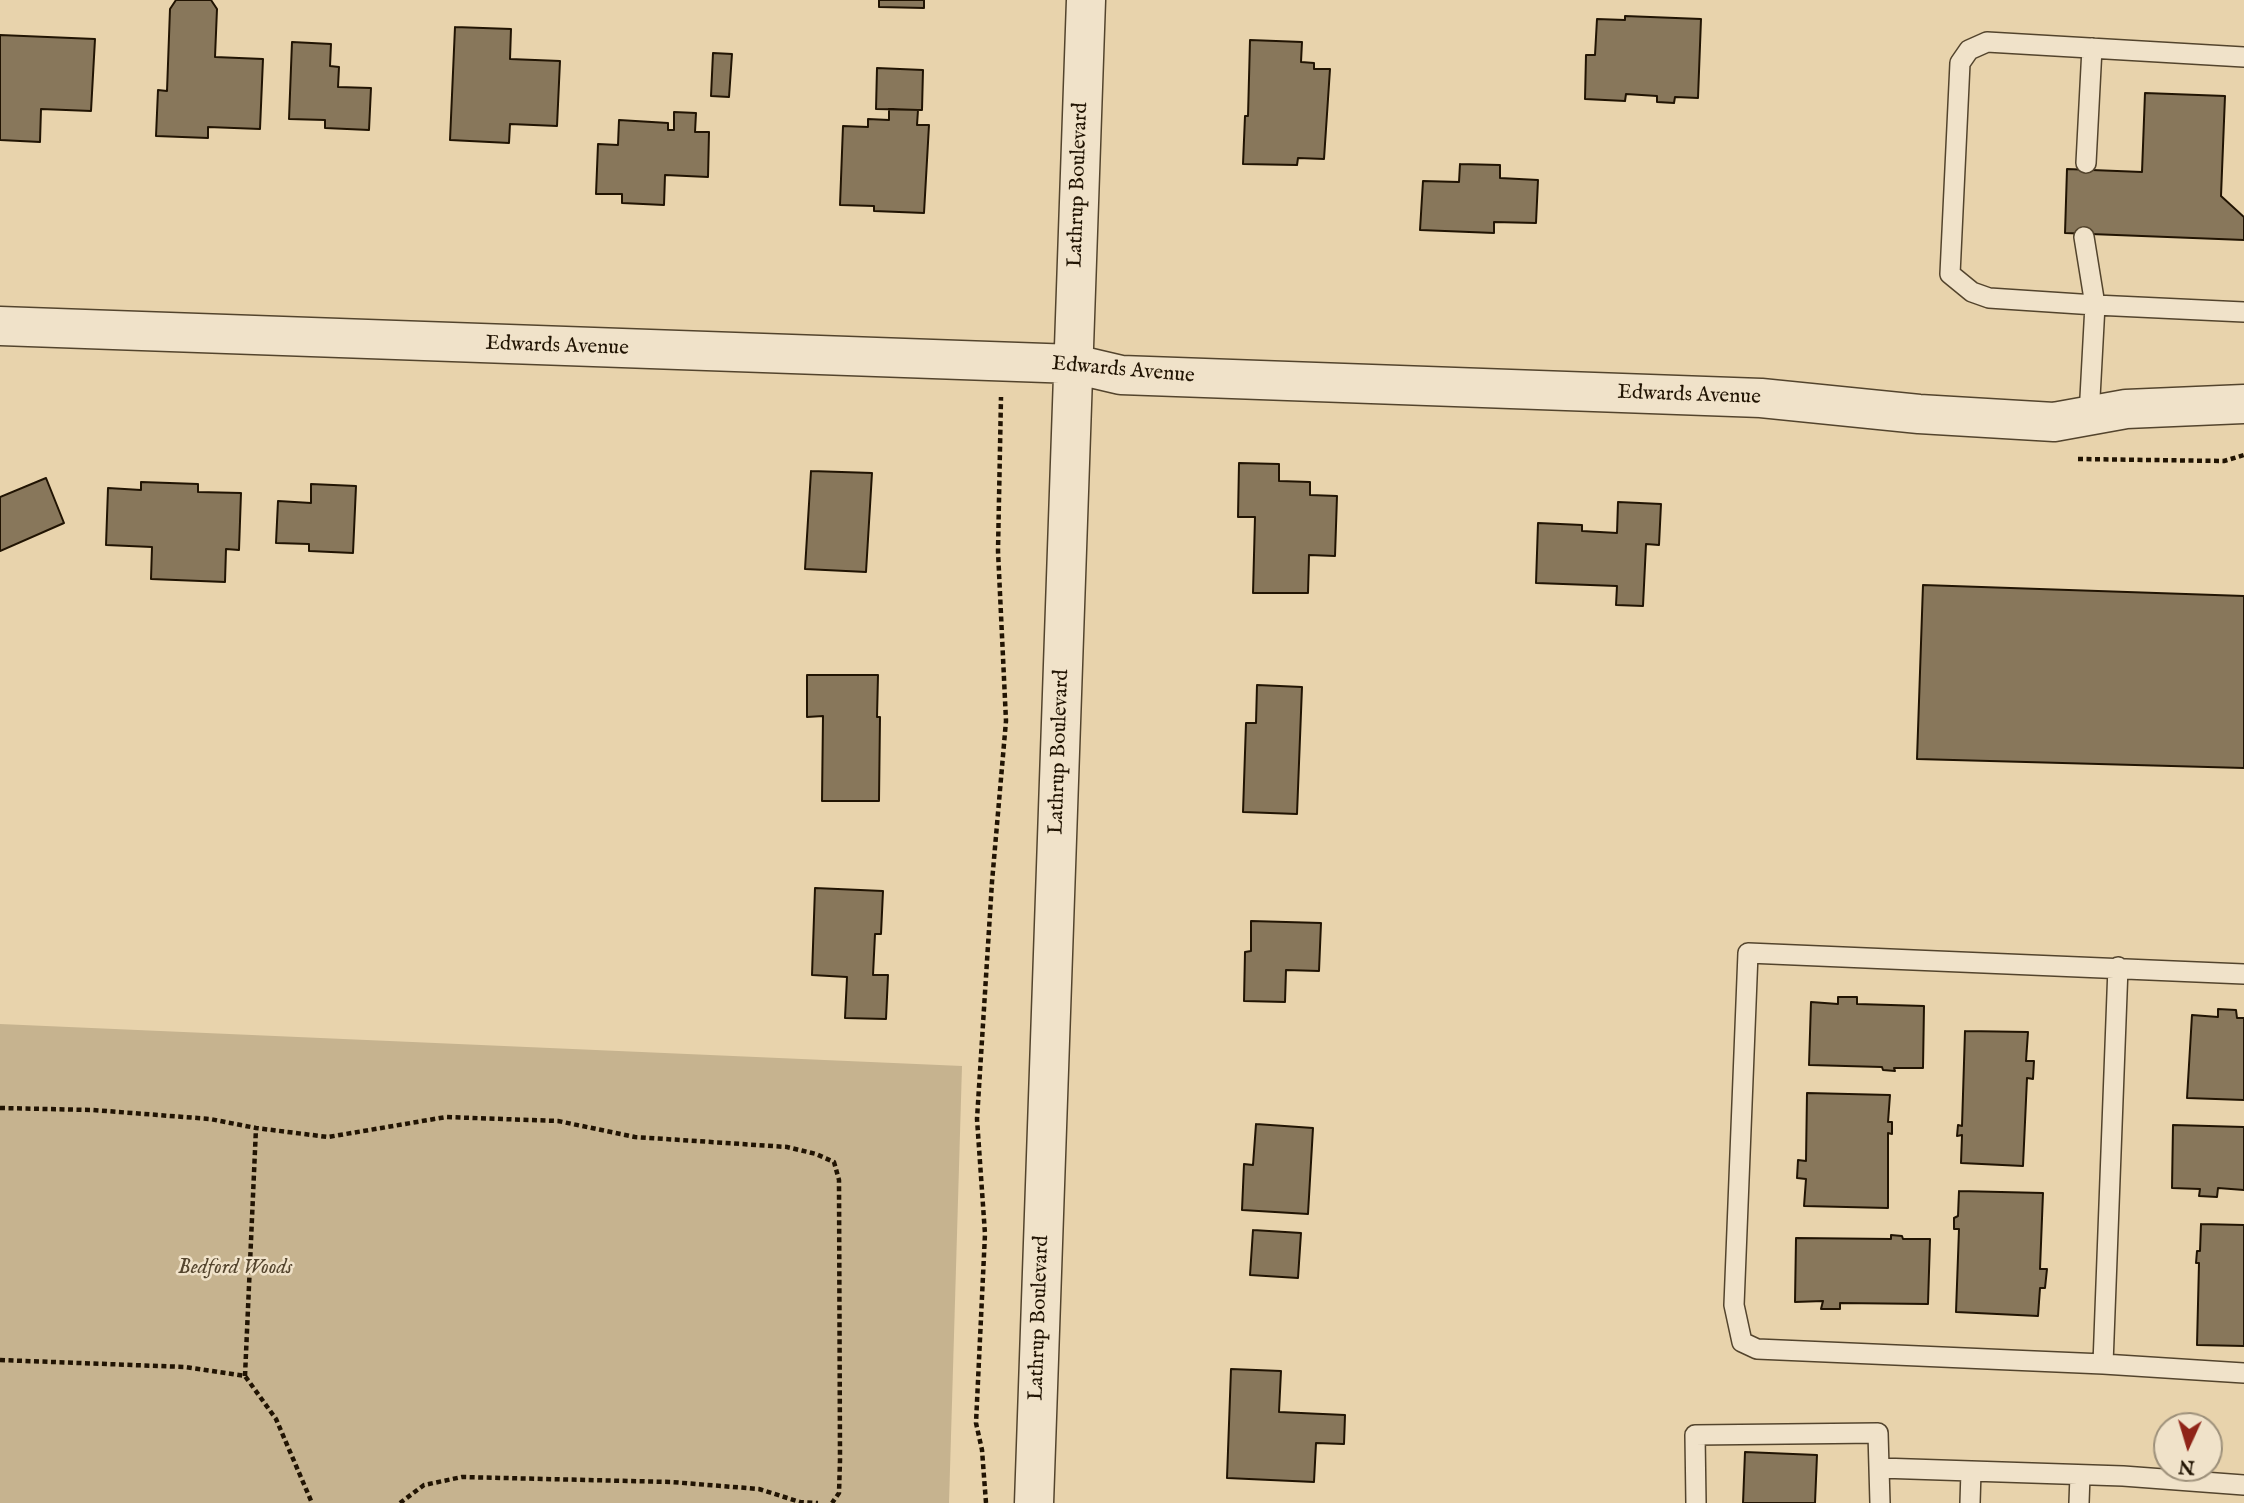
<!DOCTYPE html>
<html>
<head>
<meta charset="utf-8">
<style>
  body { margin:0 }
  #map { position:relative; width:2244px; height:1503px; overflow:hidden; background:#e8d3ac; font-family:"IM FELL English",serif }
  canvas { display:block }
  .north { position:absolute; left:2153px; top:1412px; width:70px; height:70px; box-sizing:border-box; background:#f0e2c9; border:2px solid #9d907a; border-radius:50%; rotate:184deg; font-size:19px; font-weight:700; line-height:28px; text-align:center; color:#211403 }
  .north::after { content:''; display:block; margin:auto; width:24px; height:32px; background:#8f2418; clip-path:polygon(50% 0,100% 100%,50% 72%,0 100%) }
</style>
</head>
<body>
<div id="map">
<canvas width="2244" height="1503"></canvas>
<div class="north">N</div>
</div>
<script>
const c = document.querySelector('canvas').getContext('2d');
c.lineJoin = 'round';
function paint(path, color) { c.fillStyle = color; c.fill(path, 'evenodd'); }
const shape = rows => new Path2D(rows.map(r => 'M' + r).join(''));
function strokePath(path, color, width, dash) { c.strokeStyle = color; c.lineWidth = width; c.lineCap = dash ? 'butt' : 'round'; c.setLineDash(dash || []); c.stroke(path); }
function label(font, color, halo, rows, align = 'center') {
  c.font = font + ' "IM FELL English",serif'; c.lineWidth = 5; c.setLineDash([]); c.textBaseline = 'middle'; c.strokeStyle = halo; c.fillStyle = color; for (const [text, x, y, turn = 0] of rows) {
    c.save(); c.translate(x, y); c.rotate((+turn || 0) * Math.PI / 180); c.textAlign = isNaN(turn) ? turn : align; if (halo) c.strokeText(text, 0, 0); c.fillText(text, 0, 0); c.restore();
  }
}
paint(shape([
  [0,1024,962,1066,949,1503,0,1503]
]), '#c6b38f');
const building = shape([
  [176,0,211,0,217,9,215,57,263,59,260,129,208,127,208,138,156,136,158,90,167,91,170,9,176,0],
  [879,0,924,0,924,8,879,7,879,0],
  [1625,16,1701,19,1698,98,1675,97,1674,103,1657,102,1657,96,1626,94,1625,101,1585,99,1586,55,1595,55,1597,19,1625,20,1625,16],
  [455,27,511,29,510,59,560,61,557,126,510,124,509,143,450,140,455,27],
  [0,35,95,39,91,111,41,109,40,142,0,140,0,35],
  [1250,40,1302,42,1301,62,1314,63,1314,69,1330,69,1324,159,1298,158,1297,165,1243,164,1245,116,1248,116,1250,40],
  [292,42,331,44,330,66,339,67,338,87,371,88,369,130,325,128,325,120,289,119,292,42],
  [713,53,732,54,729,97,711,96,713,53],
  [877,68,923,70,922,110,876,109,877,68],
  [2145,93,2225,96,2221,196,2244,217,2244,240,2065,233,2067,169,2142,172,2145,93],
  [889,109,918,110,917,125,929,125,924,213,874,211,874,206,840,205,843,126,868,127,868,119,889,120,889,109],
  [674,112,696,113,695,132,709,132,708,177,665,175,664,205,622,203,622,194,596,194,598,144,618,145,619,120,668,123,668,130,674,130,674,112],
  [1460,164,1500,165,1500,178,1538,180,1536,223,1494,222,1494,233,1420,230,1423,181,1459,182,1460,164],
  [1239,463,1279,464,1279,481,1310,482,1310,495,1337,496,1335,556,1309,555,1308,593,1253,593,1255,517,1238,517,1239,463],
  [811,471,872,473,866,572,805,569,811,471],
  [46,478,64,523,0,551,0,497,46,478],
  [141,482,198,484,198,492,241,493,239,550,226,549,225,582,151,579,152,547,106,545,108,488,141,490,141,482],
  [311,484,356,486,353,553,309,551,309,544,276,543,278,501,311,503,311,484],
  [1618,502,1661,504,1659,545,1646,544,1643,606,1616,605,1617,586,1536,583,1538,523,1582,525,1582,531,1617,533,1618,502],
  [1923,585,2244,596,2244,768,1917,759,1923,585],
  [807,675,878,675,877,717,880,717,879,801,822,801,823,716,807,717,807,675],
  [1257,685,1302,687,1297,814,1243,812,1246,723,1256,723,1257,685],
  [815,888,883,891,881,934,875,934,873,975,888,975,886,1019,845,1018,847,977,812,975,815,888],
  [1251,921,1321,923,1319,971,1286,970,1285,1002,1244,1001,1245,952,1251,951,1251,921],
  [1838,997,1857,997,1857,1004,1924,1006,1923,1068,1894,1068,1895,1071,1883,1070,1882,1067,1809,1065,1811,1002,1838,1004,1838,997],
  [2218,1009,2236,1010,2237,1018,2244,1018,2244,1100,2187,1098,2192,1015,2218,1017,2218,1009],
  [1965,1031,2028,1032,2026,1061,2034,1061,2033,1079,2027,1078,2023,1166,1961,1163,1962,1135,1957,1136,1958,1125,1962,1126,1965,1031],
  [1807,1093,1890,1095,1888,1122,1892,1122,1892,1134,1888,1133,1888,1208,1804,1206,1806,1179,1797,1178,1798,1160,1806,1161,1807,1093],
  [1256,1124,1313,1128,1308,1214,1242,1210,1244,1164,1253,1165,1256,1124],
  [2173,1125,2244,1127,2244,1190,2218,1188,2217,1197,2199,1196,2200,1189,2172,1188,2173,1125],
  [1959,1191,2043,1193,2040,1269,2047,1269,2045,1288,2040,1288,2038,1316,1956,1312,1959,1229,1954,1229,1954,1218,1958,1216,1959,1191],
  [2201,1224,2244,1225,2244,1346,2197,1345,2199,1263,2196,1263,2197,1251,2200,1251,2201,1224],
  [1253,1230,1301,1233,1298,1278,1250,1275,1253,1230],
  [1891,1235,1902,1236,1903,1239,1930,1239,1928,1304,1840,1303,1840,1309,1821,1309,1823,1301,1795,1302,1796,1238,1891,1239,1891,1235],
  [1231,1369,1281,1371,1279,1412,1345,1415,1344,1444,1316,1443,1314,1482,1227,1478,1231,1369],
  [1745,1452,1817,1455,1815,1503,1743,1503,1745,1452]
]);
paint(building, '#88775b');
strokePath(building, '#211403', 2);
const service = shape([
  [2086,163,2092,48],
  [2084,237,2095,305,2244,312],
  [2089,416,2095,305,1989,298,1972,292,1950,274,1960,63,1969,50,1987,42,2244,57],
  [2244,974,1748,953,1734,1305,1742,1342,1757,1349,2103,1364,2244,1373],
  [2103,1364,2118,967],
  [1880,1468,2123,1476,2244,1485],
  [1696,1503,1695,1435,1878,1433,1880,1503],
  [1970,1503,1971,1471],
  [2079,1503,2080,1475]
]);
const minor = shape([
  [0,326,1074,364,1121,375,1761,398,1919,414,2054,422,2126,409,2244,404],
  [1034,1503,1086,0]
]);
strokePath(service, '#53442d', 22);
strokePath(minor, '#53442d', 41);
strokePath(shape([
  [2078,459,2224,461,2244,455],
  [0,1108,93,1110,210,1119,256,1128,328,1137,446,1117,558,1121,635,1137,787,1147,816,1154,834,1162,839,1180,840,1460,839,1493,832,1503],
  [0,1360,185,1367,245,1376,276,1419,312,1503],
  [245,1376,256,1128],
  [400,1503,424,1485,462,1477,671,1482,759,1489,800,1502,818,1503],
  [986,1503,982,1450,976,1423,985,1234,977,1119,992,882,1006,721,998,551,1001,397]
]), '#211403', 4.5, [5, 3.5]);
strokePath(service, '#f0e2c9', 19);
strokePath(minor, '#f0e2c9', 38);
label('21px', '#211403', '#f0e2c9', [
  ["Lathrup Boulevard",1079,185,-88],
  ["Edwards Avenue",557,347,2],
  ["Edwards Avenue",1123,371,5],
  ["Edwards Avenue",1689,396,2],
  ["Lathrup Boulevard",1060,752,-88],
  ["Lathrup Boulevard",1040,1318,-88]
]);
label('italic 21px', '#53442d', '#f0e2c9', [
  ["Bedford Woods",235,1269]
]);
</script>
</body>
</html>
